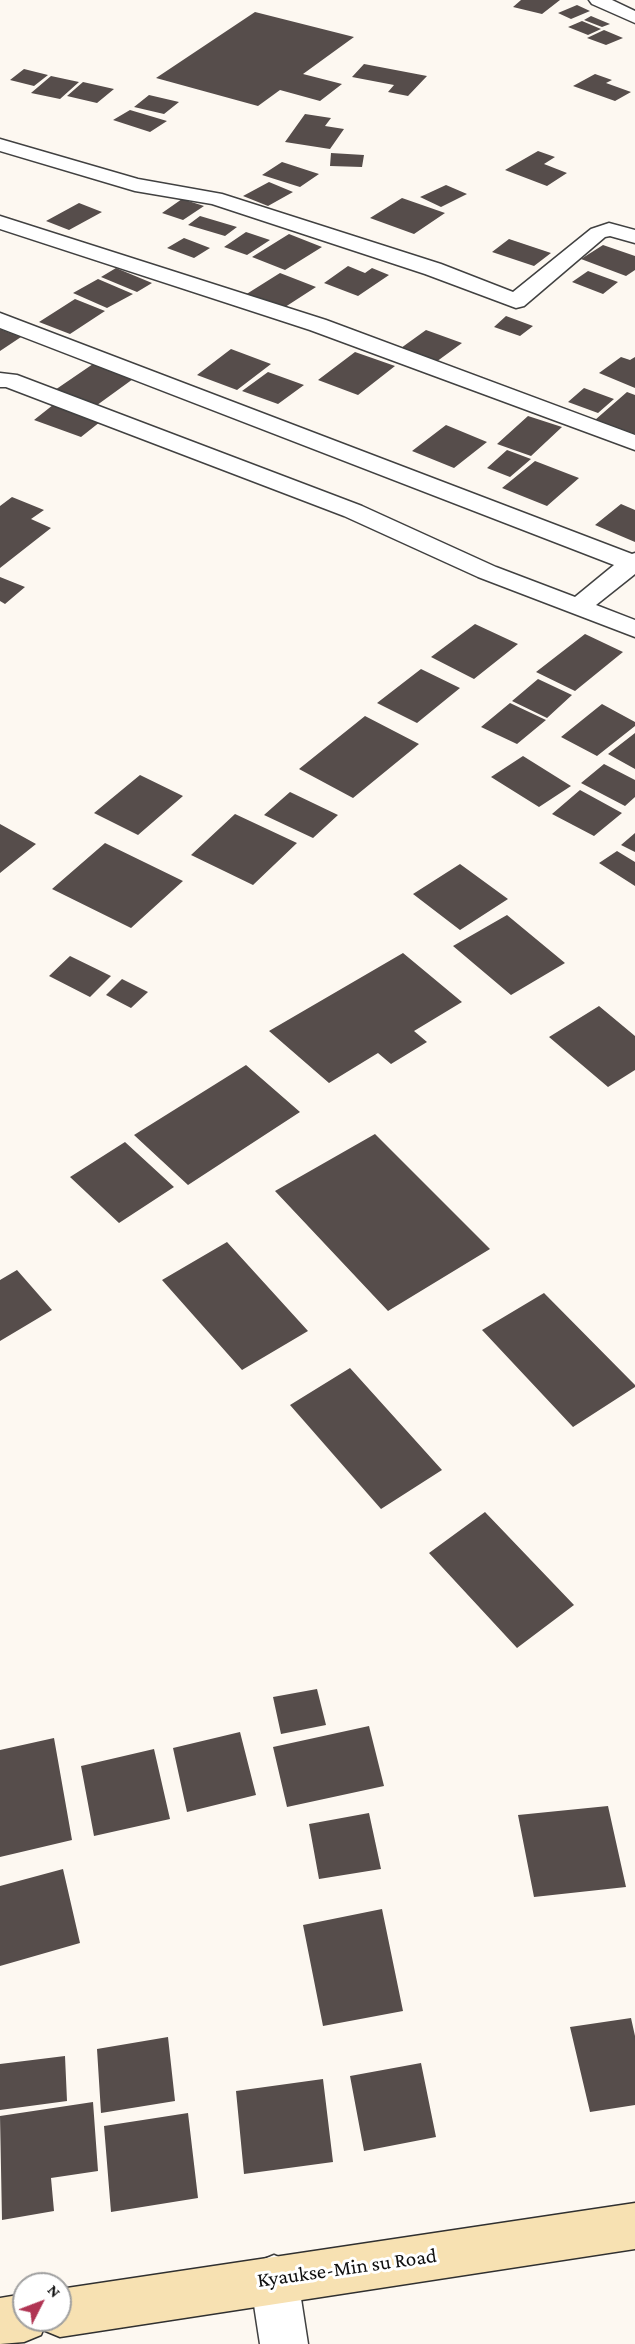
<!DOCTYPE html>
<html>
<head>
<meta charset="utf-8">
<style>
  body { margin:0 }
  #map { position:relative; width:635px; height:2344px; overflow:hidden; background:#fdf8f1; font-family:"Crimson Pro",serif }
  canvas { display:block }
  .north { position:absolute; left:12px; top:2272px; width:60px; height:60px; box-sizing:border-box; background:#fff; border:2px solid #9f9f9f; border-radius:50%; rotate:48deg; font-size:16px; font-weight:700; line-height:24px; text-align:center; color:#0e0e0e }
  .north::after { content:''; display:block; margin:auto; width:21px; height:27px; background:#b03453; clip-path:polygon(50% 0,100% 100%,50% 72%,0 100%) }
</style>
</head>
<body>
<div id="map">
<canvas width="635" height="2344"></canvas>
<div class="north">N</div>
</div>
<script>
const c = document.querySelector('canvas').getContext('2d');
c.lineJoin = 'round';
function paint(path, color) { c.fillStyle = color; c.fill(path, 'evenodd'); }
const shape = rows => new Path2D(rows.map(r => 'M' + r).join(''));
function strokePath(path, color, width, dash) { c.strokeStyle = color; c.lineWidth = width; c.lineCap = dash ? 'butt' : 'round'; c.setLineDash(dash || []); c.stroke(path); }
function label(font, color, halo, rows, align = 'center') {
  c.font = font + ' "Crimson Pro",serif'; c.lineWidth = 6; c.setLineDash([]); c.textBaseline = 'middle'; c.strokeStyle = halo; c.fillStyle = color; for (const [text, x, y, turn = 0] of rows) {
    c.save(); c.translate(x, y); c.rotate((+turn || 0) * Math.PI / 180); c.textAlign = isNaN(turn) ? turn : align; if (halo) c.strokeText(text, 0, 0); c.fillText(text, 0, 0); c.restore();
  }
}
paint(shape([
  [521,0,560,0,542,14,513,7],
  [577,5,590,11,571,19,558,13],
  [255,12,354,37,303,74,342,84,320,101,280,90,258,106,156,78],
  [591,16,610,24,602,27,584,20],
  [582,21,601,29,588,35,568,27],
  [604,30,623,38,606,45,587,38],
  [364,64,427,76,408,96,388,92,394,85,352,77],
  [24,69,48,75,34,86,10,80],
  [595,74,612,80,606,83,631,92,615,101,573,86],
  [51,76,79,82,60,99,31,93],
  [83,82,114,89,97,103,67,96],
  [149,95,179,102,164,114,134,107],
  [130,110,167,121,150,132,113,120],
  [305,114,331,118,325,126,344,129,330,149,285,142],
  [538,151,555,157,544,164,567,173,547,186,505,170],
  [331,153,364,155,362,167,330,166],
  [282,162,319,174,300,187,262,175],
  [269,182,293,192,268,206,243,196],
  [446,185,467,194,441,207,420,197],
  [402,198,445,213,414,234,370,218],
  [182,199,204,206,183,220,162,213],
  [79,203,102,212,69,230,46,221],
  [200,216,237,227,225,236,188,225],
  [246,232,270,240,247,255,224,247],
  [289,234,322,247,285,270,252,257],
  [184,238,210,248,194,258,167,248],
  [509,239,551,253,534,266,492,252],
  [603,245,635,256,635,270,626,276,581,259],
  [348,266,365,273,372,268,389,275,358,296,324,283],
  [116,268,152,283,137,292,101,277],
  [588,271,618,282,603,294,572,282],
  [280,273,316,287,282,309,245,295],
  [98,279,133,294,107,308,73,293],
  [75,299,105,311,70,334,39,322],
  [506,316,533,326,520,336,494,327],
  [0,329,21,337,0,351],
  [426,330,462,343,436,362,401,348],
  [231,349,271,364,237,390,197,375],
  [355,352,395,366,358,395,318,380],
  [621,357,630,360,635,357,635,388,599,373],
  [93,364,133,379,93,408,52,392],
  [268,372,304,385,278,404,242,391],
  [584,388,614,399,598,413,568,402],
  [627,392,635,395,635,434,595,420],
  [58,401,105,418,81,437,34,420],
  [528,416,562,427,531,456,497,444],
  [446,425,487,442,454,468,412,451],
  [507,450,531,459,510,477,487,468],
  [535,461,579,478,547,506,502,488],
  [12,497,44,510,31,519,51,528,0,568,0,506],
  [621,504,635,510,635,542,595,525],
  [0,577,25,587,5,604,0,601],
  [475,624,518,644,474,679,431,657],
  [585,634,623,652,575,691,536,672],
  [421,669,460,688,417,723,377,703],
  [538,679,572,695,547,718,512,701],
  [510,703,546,720,517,744,481,727],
  [602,704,635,722,635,726,597,756,561,737],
  [365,716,419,744,353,798,299,769],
  [635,733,635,769,608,754],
  [523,756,571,786,539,807,491,777],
  [604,764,635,780,635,797,625,806,581,783],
  [140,775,183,796,138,835,94,813],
  [580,790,622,813,594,836,552,814],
  [290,792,338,815,313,838,264,815],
  [235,814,297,843,253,885,191,855],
  [0,824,36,844,0,873],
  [635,833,635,852,621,845],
  [105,843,183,881,131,928,52,889],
  [617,851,635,862,635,886,599,863],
  [460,864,508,899,460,930,413,894],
  [507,915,565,963,511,995,453,946],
  [403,953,462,1002,414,1031,427,1042,391,1064,378,1053,329,1083,269,1031],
  [70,956,111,976,90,997,49,976],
  [122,979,148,992,131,1008,106,995],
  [599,1006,635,1036,635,1070,608,1087,549,1037],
  [246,1065,300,1112,188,1185,134,1135],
  [375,1134,490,1249,388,1311,275,1191],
  [125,1142,174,1187,119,1223,70,1177],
  [227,1242,308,1331,242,1370,162,1280],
  [17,1270,52,1310,0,1341,0,1280],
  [544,1293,635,1385,635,1387,573,1427,482,1330],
  [350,1368,442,1470,381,1509,290,1405],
  [485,1512,574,1605,517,1648,429,1553],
  [317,1689,326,1725,281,1734,273,1697],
  [369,1726,384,1786,287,1807,273,1747],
  [240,1732,256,1795,187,1812,173,1748],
  [54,1738,72,1840,0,1857,0,1750],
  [154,1749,170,1819,94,1836,81,1766],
  [608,1806,626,1887,534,1897,518,1815],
  [369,1813,381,1869,319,1879,309,1824],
  [63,1869,80,1943,0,1966,0,1886],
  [382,1909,403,2011,323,2026,303,1925],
  [631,2018,635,2036,635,2105,590,2112,570,2027],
  [168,2037,175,2101,101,2113,97,2049],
  [65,2056,67,2101,0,2110,0,2064],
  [421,2063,436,2137,364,2151,350,2076],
  [323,2079,333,2162,244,2174,236,2091],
  [93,2102,98,2171,51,2178,54,2211,2,2220,0,2116],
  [188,2113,198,2198,111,2212,104,2126]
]), '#564d4b');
const street = shape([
  [589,0,612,0,635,11,635,23,592,4,589,0],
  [0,139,138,179,222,194,441,264,513,292,591,229,609,223,635,230,635,243,610,236,605,237,524,306,516,308,425,274,212,204,135,191,0,151,0,139],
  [0,216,326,320,635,435,635,450,310,330,0,229,0,216],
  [0,313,632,554,635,553,635,574,596,605,635,620,635,637,478,577,344,516,6,387,0,387,0,373,17,375,362,506,496,567,575,597,614,565,0,328,0,313],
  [274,2255,291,2262,298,2279,308,2344,260,2344,250,2279,257,2262,274,2255]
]);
const secondary = shape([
  [635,2203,635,2249,60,2337,43,2330,41,2335,24,2342,0,2344,0,2298,24,2294,24,2320,60,2320,60,2289,635,2203]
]);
strokePath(street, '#414141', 3);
strokePath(secondary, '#303030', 3);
paint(street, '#fff');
paint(secondary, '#f7e1b2');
label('21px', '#0e0e0e', '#fff', [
  ["Kyaukse-Min su Road",347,2268,-8]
]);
</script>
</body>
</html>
